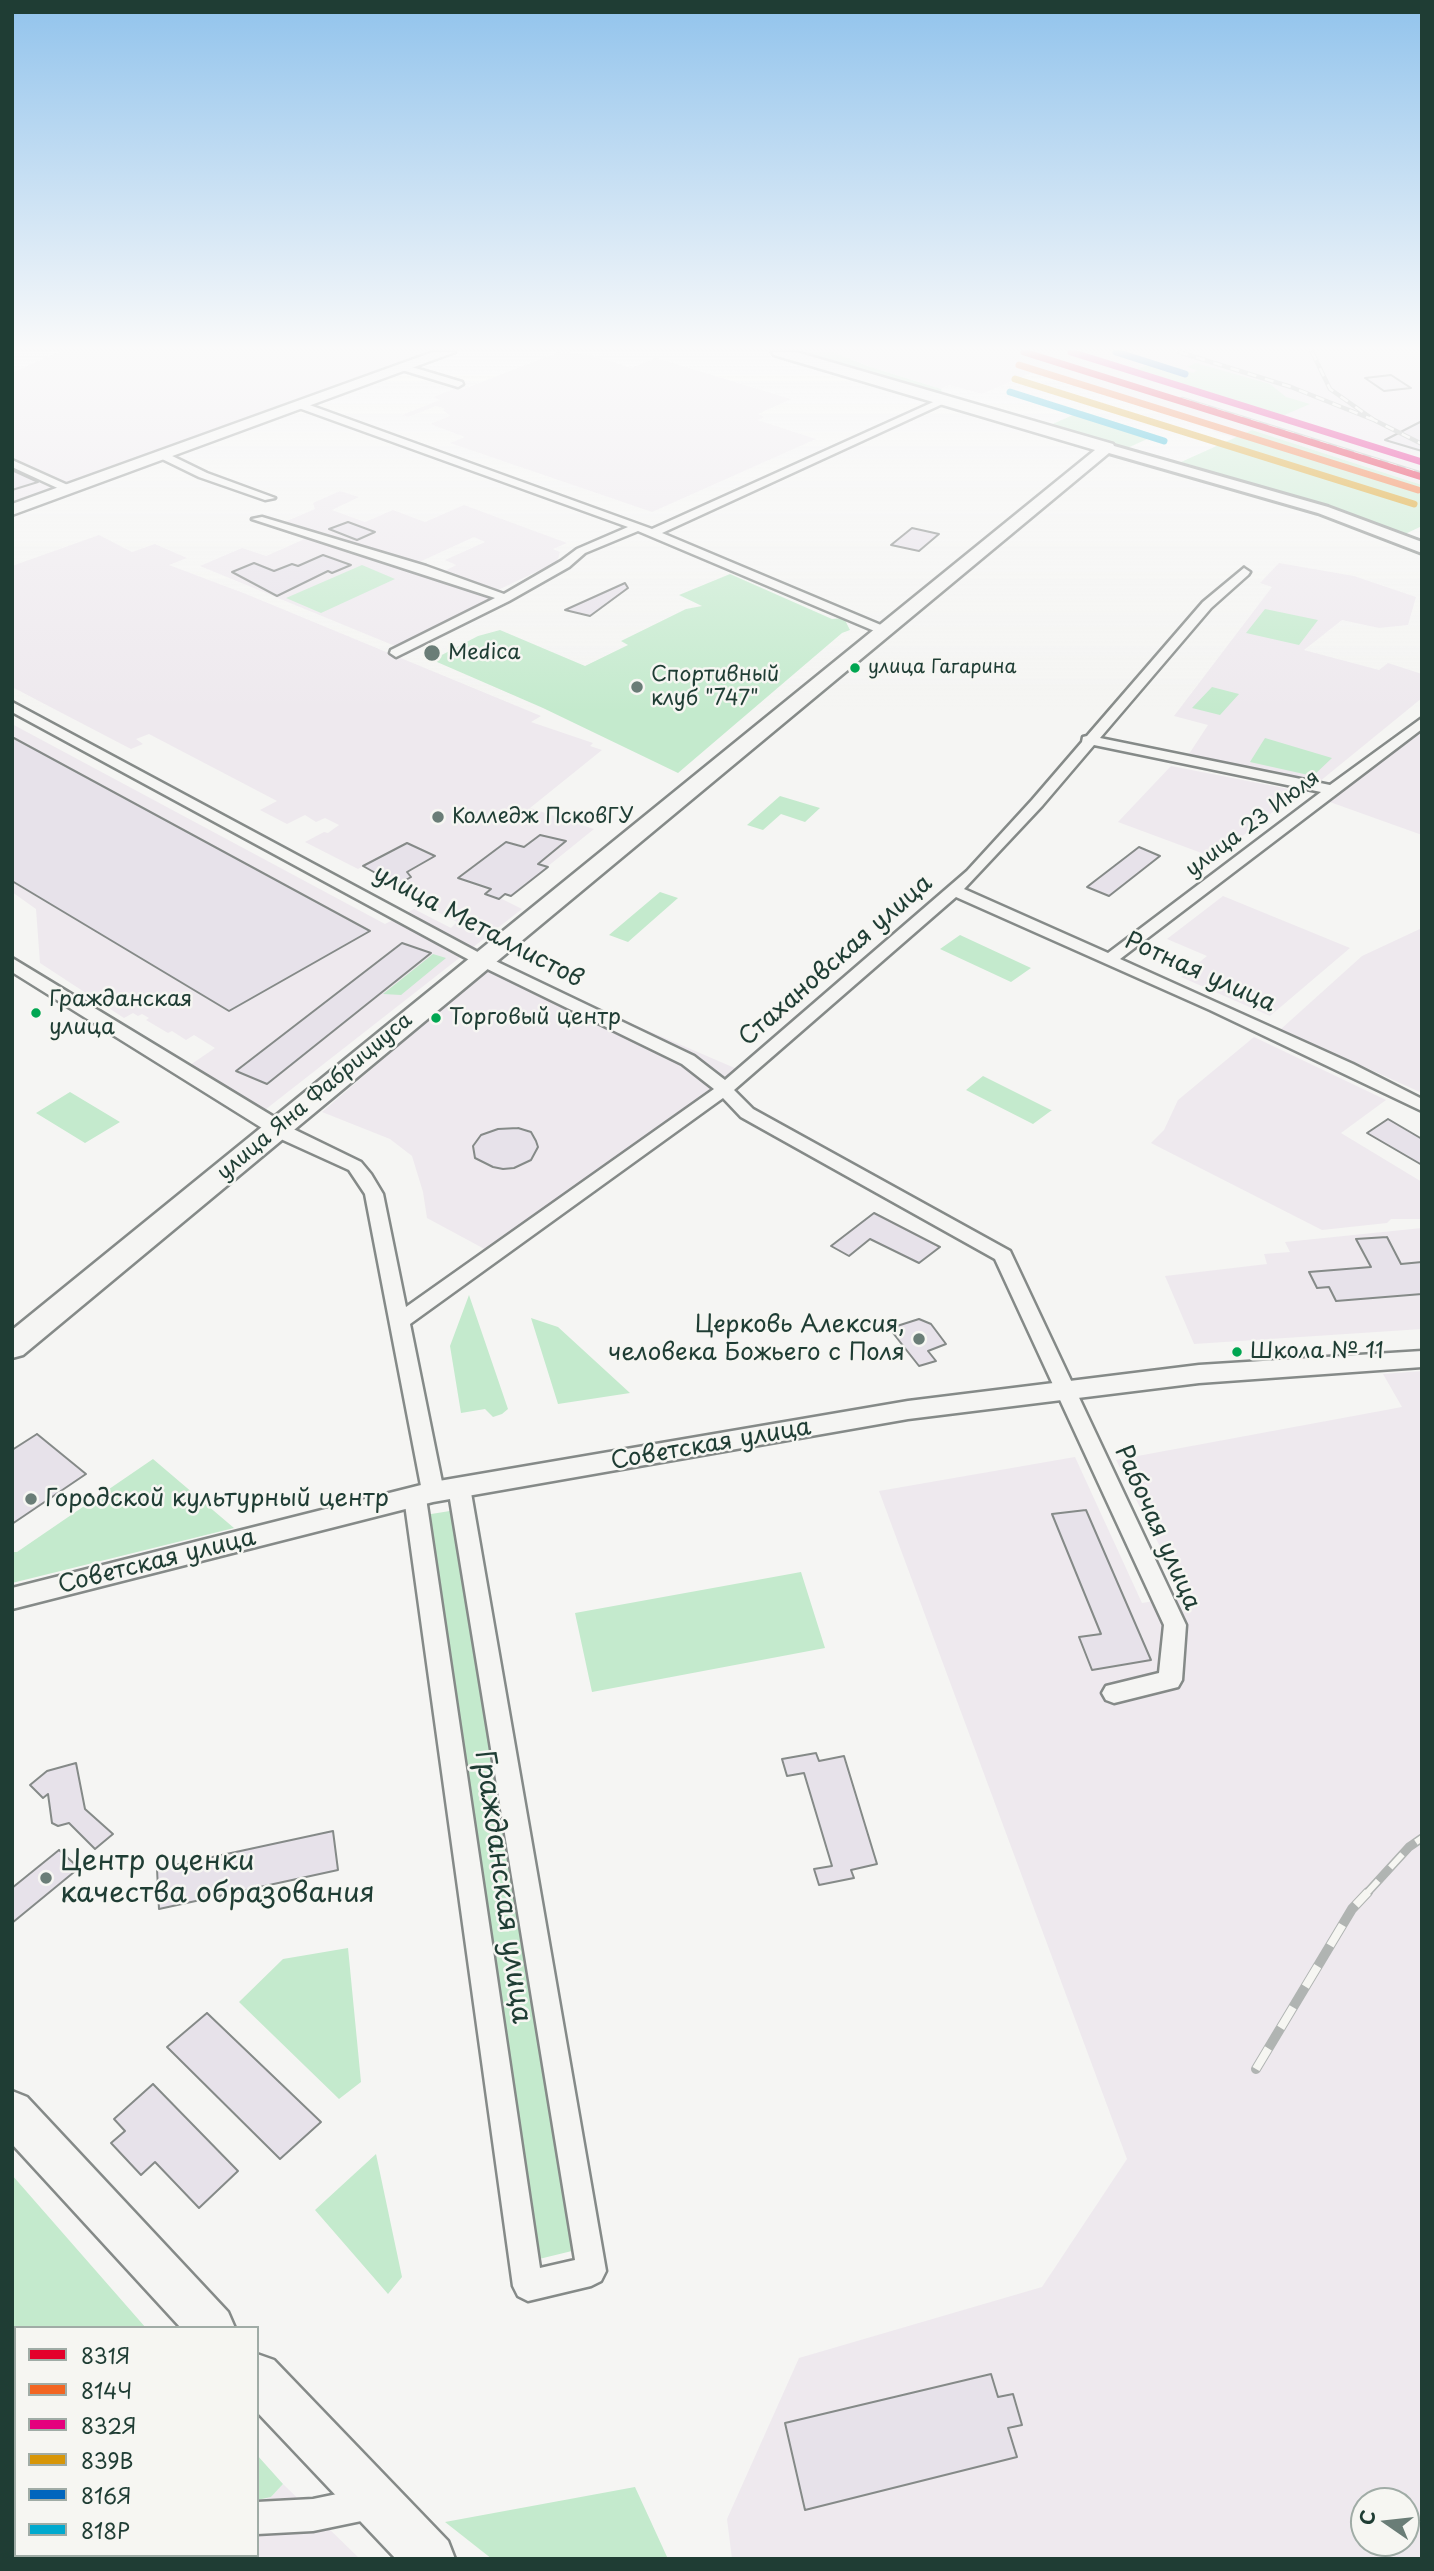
<!DOCTYPE html>
<html>
<head>
<meta charset="utf-8">
<style>
  body { margin:0 }
  #map { position:relative; width:1434px; height:2571px; overflow:hidden; background:#f5f5f3; font-family:"Playpen Sans",sans-serif }
  canvas { display:block }
  .frame { position:absolute; inset:0; border:14px solid #1f3d34; pointer-events:none }
  .legend { position:absolute; left:14px; top:2326px; width:245px; height:231px; box-sizing:border-box; background:#f6f6f2; border:2px solid #a0aca6; margin:0; padding:9px 12px; list-style:none; font-size:21px; color:#1f3d34 }
  .legend li { display:flex; align-items:center; gap:14px; height:35px }
  .legend b { width:35px; border:2px solid #a0aca6 }
  .north { position:absolute; left:1350px; top:2487px; width:70px; height:70px; box-sizing:border-box; background:#f6f6f2; border:2px solid #a0aca6; border-radius:50%; rotate:284deg; font-size:19px; font-weight:700; line-height:28px; text-align:center; color:#1f3d34 }
  .north::after { content:''; display:block; margin:auto; width:24px; height:32px; background:#6a7d77; clip-path:polygon(50% 0,100% 100%,50% 72%,0 100%) }
</style>
</head>
<body>
<div id="map">
<canvas width="1434" height="2571"></canvas>
<div class="frame"></div>
<ul class="legend">
<li><b style="height:9px;background:#e4002b"></b>831Я</li>
<li><b style="height:9px;background:#f26522"></b>814Ч</li>
<li><b style="height:9px;background:#e5007d"></b>832Я</li>
<li><b style="height:9px;background:#d79608"></b>839В</li>
<li><b style="height:9px;background:#0065bd"></b>816Я</li>
<li><b style="height:9px;background:#00a9ce"></b>818Р</li>
</ul>
<div class="north">С</div>
</div>
<script>
const c = document.querySelector('canvas').getContext('2d');
c.lineJoin = 'round';
function paint(path, color) { c.fillStyle = color; c.fill(path, 'evenodd'); }
const shape = rows => new Path2D(rows.map(r => 'M' + r).join(''));
function strokePath(path, color, width, dash) { c.strokeStyle = color; c.lineWidth = width; c.lineCap = dash ? 'butt' : 'round'; c.setLineDash(dash || []); c.stroke(path); }
function label(font, color, halo, rows, align = 'center') {
  c.font = font + ' "Playpen Sans",sans-serif'; c.lineWidth = 5; c.setLineDash([]); c.textBaseline = 'middle'; c.strokeStyle = halo; c.fillStyle = color; for (const [text, x, y, turn = 0] of rows) {
    c.save(); c.translate(x, y); c.rotate((+turn || 0) * Math.PI / 180); c.textAlign = isNaN(turn) ? turn : align; if (halo) c.strokeText(text, 0, 0); c.fillText(text, 0, 0); c.restore();
  }
}
paint(shape([
  [58,352,427,352,12,502,12,373],
  [559,352,591,355,631,368,656,358,791,399,758,414,765,417,758,420,816,439,652,512,450,443,465,437,430,424,450,416,443,410,445,409,436,406,408,417,402,415,440,400,433,397,456,388,461,390],
  [833,352,1422,352,1422,485,1252,430,1235,438,1212,431,1218,427,1174,413,1167,415,1136,405,1140,402,1098,389,1091,391,1031,373,982,394,949,385,941,389,870,367],
  [340,491,359,497,332,510,365,522,393,510,425,522,464,505,567,543,553,549,560,552,557,562,496,591,443,572,456,565,445,560,485,542,474,537,415,564,282,523,315,509,313,503],
  [99,535,132,552,155,544,187,558,169,565,246,594,541,716,531,722,593,743,590,746,602,750,530,808,594,829,511,896,505,894,500,898,522,909,252,1120,177,1074,215,1048,194,1035,186,1040,172,1031,168,1033,146,1020,149,1018,142,1014,138,1016,133,1013,124,1018,40,963,36,909,12,892,12,724,385,924,414,909,451,928,457,922,391,888,410,877,407,872,434,856,407,843,358,869,305,842,324,832,328,833,339,825,325,818,316,822,305,815,287,824,260,810,277,801,149,734,136,739,143,744,131,749,12,687,12,566],
  [307,538,439,579,492,598,395,646,200,566,242,548,266,556],
  [1279,563,1354,576,1416,597,1408,625,1379,628,1342,620,1304,650,1379,670,1388,663,1422,674,1422,698,1319,782,1189,754,1208,725,1174,716,1272,587,1260,583],
  [1422,727,1422,835,1327,801],
  [1171,766,1299,791,1215,858,1118,822],
  [1223,896,1350,948,1270,1016,1181,977,1207,956,1167,939],
  [1422,928,1422,1093,1281,1029,1362,956],
  [493,964,751,1075,503,1259,427,1218,423,1192,412,1156,390,1139,322,1112],
  [1254,1037,1386,1100,1341,1133,1422,1182,1422,1219,1391,1219,1387,1223,1322,1230,1151,1143,1164,1130,1178,1100],
  [1422,1228,1422,1329,1194,1344,1165,1276,1267,1264,1264,1254,1290,1252,1285,1242],
  [1422,1371,1422,2559,732,2559,727,2519,799,2358,1042,2287,1127,2159,879,1491,1075,1457,1142,1603,1185,1596,1116,1460,1402,1407,1383,1374],
  [1364,2501,1406,2501,1406,2543,1364,2543],
  [283,2484,360,2559,12,2559,12,2530,16,2530,16,2555,257,2555,257,2500,271,2497]
]), '#eee9ee');
paint(shape([
  [793,352,833,352,870,367,941,389,942,392,934,395],
  [1196,363,1270,384,1286,397,1310,404,1282,416,1135,370,1148,365,1168,371,1176,367,1193,373,1197,370,1187,367],
  [1082,411,1156,435,1123,450,1048,426],
  [1252,430,1422,485,1422,526,1401,536,1325,507,1181,462],
  [362,565,395,579,321,613,286,598],
  [730,574,832,619,844,618,850,630,842,633,678,773,543,708,437,662,436,658,478,636,500,630,585,666,628,645,621,641,686,609,702,606,679,595],
  [1265,609,1318,620,1299,645,1246,633],
  [1212,687,1239,694,1220,715,1192,708],
  [1265,738,1332,758,1313,776,1250,762],
  [780,796,820,808,805,822,781,814,763,830,747,825],
  [660,892,678,898,628,942,609,935],
  [960,935,1031,968,1011,982,940,949],
  [433,954,446,958,401,995,383,994],
  [983,1076,1051,1110,1052,1110,1033,1124,966,1090],
  [70,1092,120,1122,85,1143,36,1113],
  [469,1295,508,1409,502,1414,493,1417,485,1409,461,1413,450,1346],
  [531,1318,558,1327,630,1393,558,1404],
  [153,1459,234,1528,12,1583,12,1552,17,1552],
  [456,1510,576,2250,535,2260,425,1515],
  [801,1572,825,1648,592,1692,575,1613],
  [348,1948,361,2082,339,2099,239,2002,283,1959],
  [376,2154,402,2277,388,2294,315,2210],
  [12,2175,146,2328,16,2328,16,2530,12,2530],
  [257,2455,283,2484,271,2497,257,2500],
  [635,2487,668,2559,492,2559,445,2522]
]), '#c4eacd');
const building = shape([
  [1391,375,1411,388,1384,391,1365,378,1391,375],
  [1422,421,1422,451,1385,440,1422,421],
  [12,470,14,471,38,482,12,490,12,470],
  [348,522,375,532,357,540,329,529,348,522],
  [912,528,939,534,919,551,891,545,912,528],
  [323,555,351,565,332,573,328,571,277,596,232,572,254,563,274,571,292,564,298,566,323,555],
  [625,583,628,588,590,616,565,610,625,583],
  [12,737,370,931,229,1011,12,881,12,737],
  [540,835,566,841,538,864,548,867,511,896,505,894,499,899,485,894,491,889,458,878,506,842,524,847,540,835],
  [407,843,435,856,407,872,411,877,397,885,363,866,407,843],
  [1139,847,1160,856,1109,896,1087,887,1139,847],
  [402,943,431,953,267,1084,236,1071,402,943],
  [1388,1119,1422,1139,1422,1165,1367,1133,1388,1119],
  [518,1128,531,1132,536,1141,538,1147,531,1160,514,1168,503,1169,493,1167,475,1158,473,1146,481,1135,498,1129,518,1128],
  [874,1213,940,1247,919,1263,870,1239,849,1256,831,1246,874,1213],
  [1387,1237,1401,1264,1422,1262,1422,1294,1336,1301,1329,1287,1317,1288,1309,1272,1371,1267,1356,1239,1387,1237],
  [919,1319,931,1324,946,1344,928,1351,936,1361,919,1366,893,1333,897,1326,919,1319],
  [37,1434,86,1474,12,1524,12,1450,37,1434],
  [1086,1510,1151,1660,1092,1670,1079,1637,1101,1634,1052,1514,1086,1510],
  [816,1753,819,1761,844,1756,877,1864,851,1870,854,1878,819,1885,814,1869,832,1866,804,1773,787,1776,782,1759,816,1753],
  [76,1763,85,1809,113,1834,95,1849,69,1823,58,1826,52,1823,48,1794,43,1798,30,1785,47,1771,76,1763],
  [333,1831,338,1870,159,1909,157,1869,333,1831],
  [59,1850,79,1868,12,1923,12,1888,59,1850],
  [207,2013,321,2122,280,2159,167,2047,207,2013],
  [153,2084,238,2171,199,2208,155,2162,141,2175,111,2143,125,2131,114,2119,153,2084],
  [991,2374,998,2397,1013,2394,1022,2425,1008,2428,1017,2457,805,2510,785,2423,991,2374]
]);
paint(building, '#e7e2ea');
strokePath(building, '#858a88', 2);
const minor = shape([
  [405,365,462,382,463,384,458,387,402,370,402,366,405,365],
  [940,399,949,401,662,533,888,628,890,631,884,635,638,531,585,553,569,567,509,601,396,657,390,653,391,650,495,598,252,519,262,517,426,566,504,594,561,561,577,549,628,527,296,407,296,403,304,403,652,529,940,399],
  [158,453,166,453,207,473,275,498,265,500,199,477,158,457,158,453],
  [12,460,72,487,74,489,64,491,12,467,12,460],
  [1244,568,1250,572,1248,575,1211,608,1100,738,1330,785,1422,718,1422,729,1120,959,1353,1064,1422,1099,1422,1111,1210,1010,956,897,734,1090,753,1109,1010,1251,1186,1625,1182,1680,1178,1687,1114,1703,1106,1700,1102,1693,1106,1686,1159,1673,1164,1625,995,1259,741,1117,723,1098,410,1324,444,1492,441,1498,433,1500,426,1498,540,2268,575,2260,448,1487,451,1481,459,1479,467,1481,470,1487,606,2271,601,2281,591,2286,528,2301,518,2296,513,2286,404,1497,407,1491,415,1489,422,1491,365,1194,349,1170,283,1140,268,1128,271,1124,283,1124,361,1162,371,1174,383,1194,406,1307,714,1089,682,1064,475,963,12,712,12,702,487,957,694,1056,725,1080,967,871,1032,800,1082,742,1083,737,1087,736,1203,602,1244,568],
  [1094,745,1321,792,1108,953,964,889,1042,806,1094,745],
  [371,2487,382,2492,387,2503,382,2514,371,2519,313,2531,257,2534,257,2502,313,2499,371,2487],
  [16,2517,16,2549,12,2550,12,2518,16,2517]
]);
const tertiary = shape([
  [12,958,284,1123,287,1128,284,1133,277,1135,270,1133,12,972,12,958],
  [1422,1351,1422,1367,1199,1383,908,1419,433,1502,12,1609,12,1588,433,1482,908,1401,1199,1365,1422,1351]
]);
const secondary = shape([
  [1107,444,1328,507,1422,542,1422,553,1318,513,1102,451,1100,448,1102,445,1107,444]
]);
const primary = shape([
  [433,352,455,352,12,515,12,504,433,352],
  [772,352,796,352,1113,444,1115,448,23,1355,12,1358,12,1330,1095,450,774,355,772,352],
  [12,2091,27,2097,228,2312,235,2328,181,2328,12,2144,12,2091],
  [257,2354,274,2360,448,2541,455,2559,396,2559,257,2412,257,2354]
]);
strokePath(minor, '#858a88', 5);
strokePath(tertiary, '#858a88', 5);
strokePath(secondary, '#858a88', 6);
strokePath(primary, '#858a88', 5);
paint(minor, '#f5f5f3');
paint(tertiary, '#f5f5f3');
paint(secondary, '#f5f5f3');
paint(primary, '#f5f5f3');
const railFar2 = shape([
  [1179,352,1291,387,1374,420],
  [1312,352,1330,389,1374,420,1422,444],
  [1182,399,1422,474]
]);
const railFar1 = shape([
  [1366,1894,1409,1847,1422,1838]
]);
const rail = shape([
  [1256,2069,1352,1909,1368,1892]
]);
strokePath(railFar2, '#b0b4b2', 4.5);
strokePath(railFar1, '#b0b4b2', 9);
strokePath(rail, '#b0b4b2', 10);
strokePath(railFar2, '#f6f6f2', 2.5, [9]);
strokePath(railFar1, '#f6f6f2', 6, [18]);
strokePath(rail, '#f6f6f2', 8, [24]);
strokePath(shape([
  [1024,352,1422,477]
]), '#e4002b', 7);
strokePath(shape([
  [1019,365,1418,490]
]), '#f26522', 7);
strokePath(shape([
  [1071,352,1422,462]
]), '#e5007d', 7);
strokePath(shape([
  [1015,379,1414,504]
]), '#d79608', 7);
strokePath(shape([
  [1116,352,1185,374]
]), '#0065bd', 7);
strokePath(shape([
  [1010,392,1164,441]
]), '#00a9ce', 7);
const sky = c.createLinearGradient(0, 0, 0, 712);
sky.addColorStop(0, '#91c3ec');
sky.addColorStop(0.49, '#fafafa');
sky.addColorStop(1, '#fafafa00');
c.fillStyle = sky;
c.fillRect(0, 0, 1434, 712);
for (const [x, y, r, color] of [
  [432,653,9,"#6a7d77"],
  [855,668,6,"#00a651"],
  [637,687,7,"#6a7d77"],
  [438,817,7,"#6a7d77"],
  [36,1013,6,"#00a651"],
  [436,1018,6,"#00a651"],
  [919,1339,7,"#6a7d77"],
  [1237,1352,6,"#00a651"],
  [31,1499,7,"#6a7d77"],
  [46,1878,7,"#6a7d77"]
]) { const dot = new Path2D(); dot.arc(x, y, r, 0, 2 * Math.PI); c.fillStyle = color; c.fill(dot); strokePath(dot, '#f6f6f2', 2.5); }
label('19px', '#1f3d34', '#f6f6f2', [
  ["улица Гагарина",868,668]
], 'left');
label('21px', '#1f3d34', '#f6f6f2', [
  ["Medica",448,653],
  ["Спортивный",651,675],
  ["клуб \"747\"",651,699],
  ["Колледж ПсковГУ",452,817]
], 'left');
label('21px', '#1f3d34', '#f6f6f2', [
  ["улица 23 Июля",1253,824,-37],
  ["улица Яна Фабрициуса",315,1097,-40]
]);
label('22px', '#1f3d34', '#f6f6f2', [
  ["Гражданская",49,1000],
  ["улица",49,1028],
  ["Торговый центр",449,1018],
  ["Школа № 11",1250,1352]
], 'left');
label('24px', '#1f3d34', '#f6f6f2', [
  ["улица Металлистов",478,927,28],
  ["Стахановская улица",836,961,-41],
  ["Ротная улица",1200,973,24],
  ["Советская улица",711,1445,-10],
  ["Рабочая улица",1157,1528,66],
  ["Советская улица",157,1562,-14]
]);
label('24px', '#1f3d34', '#f6f6f2', [
  ["Церковь Алексия,",905,1325],
  ["человека Божьего с Поля",905,1353],
  ["Городской культурный центр",45,1499,"left"]
], 'right');
label('28px', '#1f3d34', '#f6f6f2', [
  ["Центр оценки",60,1862],
  ["качества образования",60,1894]
], 'left');
label('28px', '#1f3d34', '#f6f6f2', [
  ["Гражданская улица",502,1887,82]
]);
</script>
</body>
</html>
